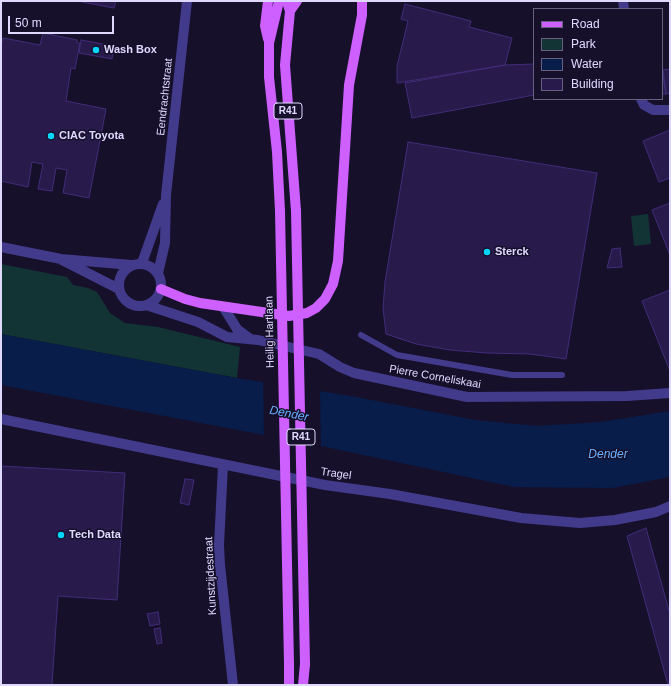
<!DOCTYPE html>
<html>
<head>
<meta charset="utf-8">
<style>
  body { margin:0 }
  #map { position:relative; width:671px; height:686px; overflow:hidden; background:#16102b; font-family:Arial,sans-serif }
  canvas { display:block }
  .frame { position:absolute; inset:0; border:2px solid #e0d9ff; pointer-events:none }
  .legend { position:absolute; left:533px; top:8px; width:130px; height:92px; box-sizing:border-box; background:#16102b; border:1px solid #676080; margin:0; padding:5px 7px; list-style:none; font-size:12px; color:#e0d9ff }
  .legend li { display:flex; align-items:center; gap:8px; height:20px }
  .legend b { width:20px; border:1px solid #676080 }
  .scale { position:absolute; left:8px; top:16px; width:106px; height:18px; box-sizing:border-box; border:2px solid #e0d9ff; border-top:0; padding-left:5px; font-size:12px; line-height:14px; white-space:nowrap; color:#e0d9ff; -webkit-text-stroke:3px #16102b; paint-order:stroke }
</style>
</head>
<body>
<div id="map">
<canvas width="671" height="686"></canvas>
<div class="frame"></div>
<ul class="legend">
<li><b style="height:5px;background:#ce60ff"></b>Road</li>
<li><b style="height:11px;background:#133435"></b>Park</li>
<li><b style="height:11px;background:#091d4a"></b>Water</li>
<li><b style="height:11px;background:#281b4c"></b>Building</li>
</ul>
<div class="scale">50 m</div>
</div>
<script>
const c = document.querySelector('canvas').getContext('2d');
c.lineJoin = 'round';
function paint(path, color) { c.fillStyle = color; c.fill(path, 'evenodd'); }
const shape = rows => new Path2D(rows.map(r => 'M' + r).join(''));
function strokePath(path, color, width, dash) { c.strokeStyle = color; c.lineWidth = width; c.lineCap = dash ? 'butt' : 'round'; c.setLineDash(dash || []); c.stroke(path); }
function label(font, color, halo, rows, align = 'center') {
  c.font = font + ' Arial,sans-serif'; c.lineWidth = 3; c.setLineDash([]); c.textBaseline = 'middle'; c.strokeStyle = halo; c.fillStyle = color; for (const [text, x, y, turn = 0] of rows) {
    c.save(); c.translate(x, y); c.rotate((+turn || 0) * Math.PI / 180); c.textAlign = isNaN(turn) ? turn : align; if (halo) c.strokeText(text, 0, 0); c.fillText(text, 0, 0); c.restore();
  }
}
paint(shape([
  [648,214,651,244,634,246,631,216],
  [1,264,67,277,73,285,88,288,97,292,110,313,125,323,158,327,240,347,237,378,1,334]
]), '#133435');
paint(shape([
  [1,334,237,378,351,396,475,420,537,426,601,422,670,411,670,477,612,488,514,487,312,444,1,385]
]), '#091d4a');
paint(shape([
  [263,380,320,389,321,447,264,436]
]), '#16102b');
const building = shape([
  [77,1,116,1,114,8,77,1],
  [405,4,471,21,469,27,512,38,505,65,397,83,397,66,408,21,401,19,405,4],
  [43,33,77,40,77,43,80,43,75,69,71,68,66,101,106,109,89,198,63,193,67,170,56,168,52,191,38,189,43,164,32,162,28,187,1,181,1,45,3,38,40,45,43,33],
  [81,40,114,46,112,59,79,53,81,40],
  [534,64,534,95,412,118,405,83,505,65,534,64],
  [670,69,670,93,666,94,663,70,670,69],
  [662,70,666,94,662,94,662,70],
  [670,130,670,178,659,182,643,141,670,130],
  [408,142,597,173,566,359,530,354,487,353,450,350,416,344,386,334,383,308,385,282,408,142],
  [670,203,670,255,652,210,670,203],
  [620,248,622,267,607,268,612,249,620,248],
  [670,290,670,371,642,301,670,290],
  [1,466,125,473,117,600,58,596,52,685,1,685,1,466],
  [185,479,194,480,189,505,180,503,185,479],
  [646,528,670,614,670,685,668,685,627,536,646,528],
  [158,612,160,624,150,626,147,614,158,612],
  [160,628,162,643,157,644,154,629,160,628]
]);
paint(building, '#281b4c');
strokePath(building, '#412d79', 1);
strokePath(shape([
  [361,335,397,355,512,375,562,375]
]), '#423a8b', 6);
strokePath(shape([
  [623,1,624,9],
  [641,99,644,105,653,110,670,110],
  [1,247,61,259,131,265],
  [62,260,119,289],
  [142,263,163,204],
  '119 285a21 21 0 1 1 42 0a21 21 0 1 1-42 0Z',
  [158,273,165,243,166,195,187,1],
  [146,305,198,322,227,337,258,340,319,354,340,367,354,373,467,397,627,396,670,393],
  [224,308,237,329,249,338],
  [1,419,325,485,390,494,521,518,580,523,615,520,656,512,670,506],
  [223,465,219,545,220,565,233,685]
]), '#423a8b', 10);
strokePath(shape([
  [268,1,265,26,268,39],
  [279,1,269,43,269,77,277,152,280,211],
  [289,1,288,5,290,11,285,65,296,211],
  [290,11,297,1],
  [161,289,185,299,200,303,289,316,307,313,316,308,325,299,333,284,338,261,349,85,362,15,362,1],
  [289,664,289,685],
  [303,685,305,664]
]), '#ce60ff', 10);
strokePath(shape([
  [280,211,289,664],
  [296,211,305,664]
]), '#ce60ff', 10);
for (const [x, y, r, color] of [
  [96,50,4,"#05d6ff"],
  [51,136,4,"#05d6ff"],
  [487,252,4,"#05d6ff"],
  [61,535,4,"#05d6ff"]
]) { const dot = new Path2D(); dot.arc(x, y, r, 0, 2 * Math.PI); c.fillStyle = color; c.fill(dot); strokePath(dot, '#16102b', 1.5); }
for (const [x, y, w] of [
  [288,111,28],
  [301,437,28]
]) { const box = new Path2D(); box.roundRect(x - w / 2, y - 8, w, 16, 3); c.fillStyle = '#16102b'; c.fill(box); strokePath(box, '#e0d9ff', 1); }
label('bold 10px', '#e0d9ff', null, [
  ["R41",288,111],
  ["R41",301,437]
]);
label('bold 11px', '#e0d9ff', '#16102b', [
  ["Wash Box",104,50],
  ["CIAC Toyota",59,136],
  ["Sterck",495,252],
  ["Tech Data",69,535]
], 'left');
label('11px', '#e0d9ff', '#16102b', [
  ["Eendrachtstraat",165,97,-84],
  ["Heilig Hartlaan",270,332,-91],
  ["Pierre Corneliskaai",435,377,10],
  ["Tragel",336,474,8],
  ["Kunstzijdestraat",211,576,-93]
]);
label('italic 12px', '#67afff', '#16102b', [
  ["Dender",289,414,11],
  ["Dender",608,455]
]);
</script>
</body>
</html>
